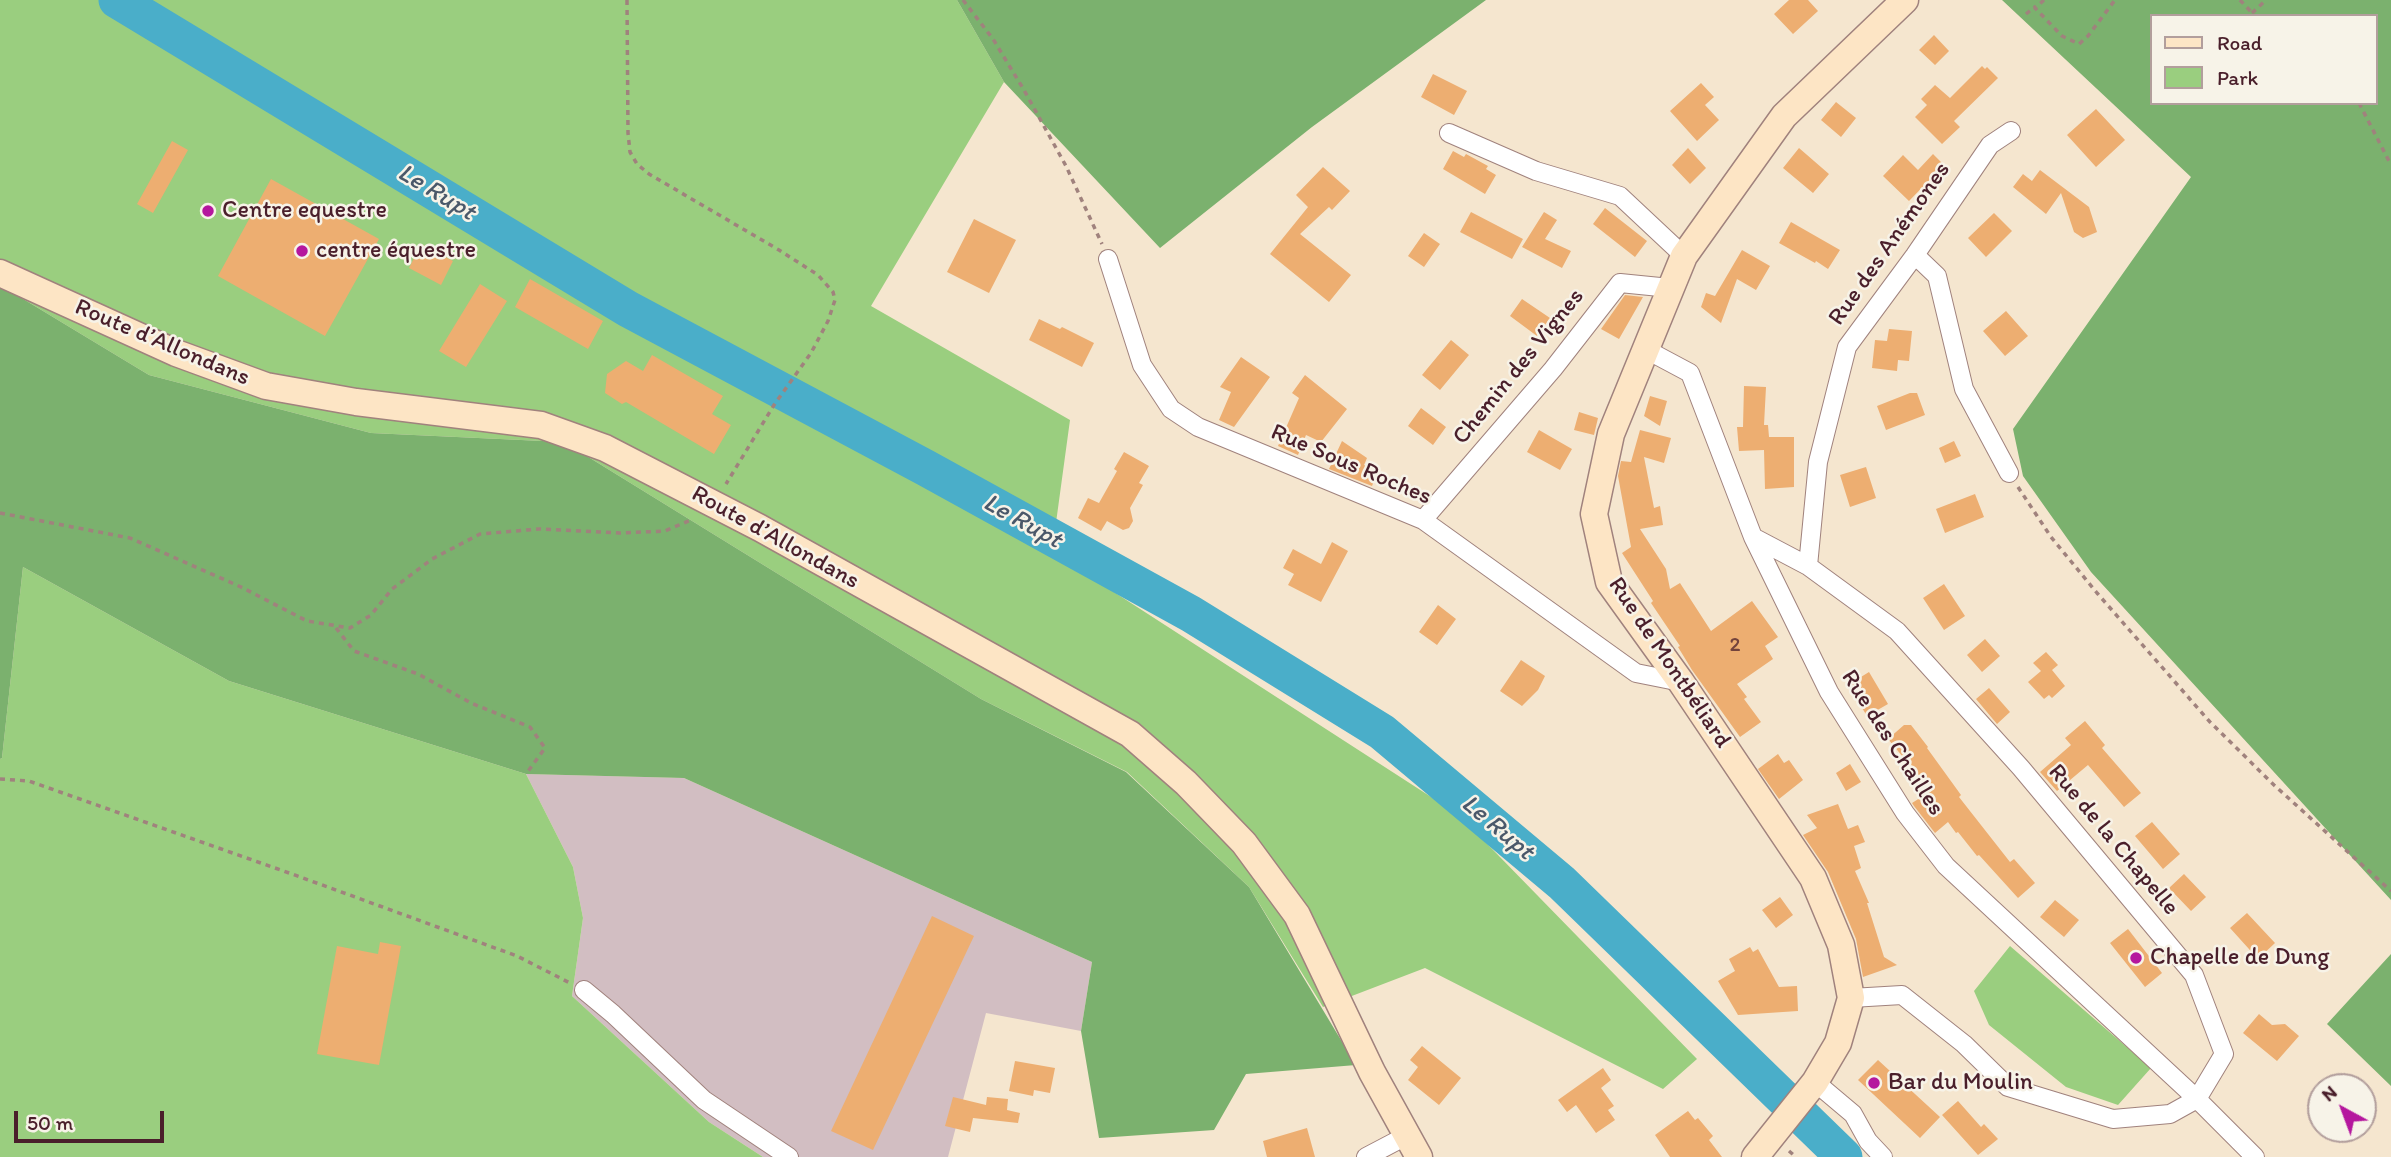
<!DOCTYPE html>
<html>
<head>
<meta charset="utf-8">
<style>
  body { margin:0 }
  #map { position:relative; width:2391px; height:1157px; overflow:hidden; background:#f5e6cf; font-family:Itim,sans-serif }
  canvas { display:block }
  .legend { position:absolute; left:2150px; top:14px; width:228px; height:91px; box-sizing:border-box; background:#f7f3e8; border:2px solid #b29e9c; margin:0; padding:9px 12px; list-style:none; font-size:21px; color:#4a1f2b }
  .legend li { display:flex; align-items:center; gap:14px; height:35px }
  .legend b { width:35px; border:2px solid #b29e9c }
  .north { position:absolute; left:2307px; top:1073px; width:70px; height:70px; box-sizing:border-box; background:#f7f3e8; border:2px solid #b29e9c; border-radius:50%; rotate:319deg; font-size:19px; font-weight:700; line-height:28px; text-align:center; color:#4a1f2b }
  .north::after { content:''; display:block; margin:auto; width:24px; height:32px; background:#b5179e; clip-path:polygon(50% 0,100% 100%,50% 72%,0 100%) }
  .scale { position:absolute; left:14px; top:1111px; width:150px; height:32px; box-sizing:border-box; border:4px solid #4a1f2b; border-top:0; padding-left:9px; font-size:21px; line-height:24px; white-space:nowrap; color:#4a1f2b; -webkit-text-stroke:5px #f7f3e8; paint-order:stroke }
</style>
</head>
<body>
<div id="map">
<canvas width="2391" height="1157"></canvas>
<ul class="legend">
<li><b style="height:9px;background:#fde5c5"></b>Road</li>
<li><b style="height:19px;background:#9ace7f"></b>Park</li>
</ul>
<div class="north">N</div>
<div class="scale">50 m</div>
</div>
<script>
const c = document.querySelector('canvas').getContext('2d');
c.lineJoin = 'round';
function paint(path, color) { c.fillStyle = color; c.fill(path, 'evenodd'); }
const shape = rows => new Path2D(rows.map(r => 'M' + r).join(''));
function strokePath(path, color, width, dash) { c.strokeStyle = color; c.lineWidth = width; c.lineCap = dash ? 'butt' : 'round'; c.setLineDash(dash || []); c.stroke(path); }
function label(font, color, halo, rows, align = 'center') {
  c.font = font + ' Itim,sans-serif'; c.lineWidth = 5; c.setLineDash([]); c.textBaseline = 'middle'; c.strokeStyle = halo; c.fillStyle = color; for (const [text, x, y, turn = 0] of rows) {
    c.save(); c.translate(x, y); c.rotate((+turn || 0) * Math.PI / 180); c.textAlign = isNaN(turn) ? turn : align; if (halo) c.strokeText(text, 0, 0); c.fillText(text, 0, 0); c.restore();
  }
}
paint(shape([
  [526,774,684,778,1092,962,1081,1031,986,1013,948,1157,763,1157,709,1122,572,996,583,918,573,867]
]), '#d2bec2');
paint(shape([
  [0,0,957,0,1004,82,871,306,1070,420,1052,552,1459,815,1697,1059,1663,1089,1425,968,1323,1007,1249,887,1127,772,981,699,564,442,371,433,149,375,0,285],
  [23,567,229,681,526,774,573,867,583,918,572,996,709,1122,763,1157,0,1157,0,759,2,758],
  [2010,946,2151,1068,2118,1105,2066,1087,1989,1025,1974,991]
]), '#9ace7f');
paint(shape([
  [957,0,1486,0,1312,127,1160,248,1004,82],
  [2002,0,2391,0,2391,900,2091,572,2023,476,2013,429,2191,177],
  [2151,16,2375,16,2375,103,2151,103],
  [0,285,149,375,371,433,564,442,981,699,1126,772,1249,887,1356,1065,1246,1074,1214,1130,1099,1138,1081,1031,1092,962,684,778,526,774,229,681,23,567,2,758,0,759],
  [2391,954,2391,1086,2327,1024]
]), '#7bb16e');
strokePath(shape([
  [117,0,628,309,926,468,1191,614,1382,732,1562,883,1844,1157]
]), '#4aaec9', 37);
paint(shape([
  [1789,0,1808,0,1818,11,1793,34,1774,14],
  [1934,35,1949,51,1935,65,1919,50],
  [1982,66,1985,69,1987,67,1998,78,1954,121,1960,127,1942,144,1915,117,1927,105,1921,99,1935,85,1950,98],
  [1433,74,1467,91,1454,115,1421,97],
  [1701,83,1714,97,1705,105,1719,120,1697,141,1670,111],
  [1836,102,1856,118,1841,137,1821,120],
  [2096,109,2125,140,2096,167,2067,135],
  [172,141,188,150,153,213,137,204],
  [1688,148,1706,168,1690,184,1672,165],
  [1799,148,1829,174,1813,193,1783,168],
  [1453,151,1464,157,1466,154,1488,166,1486,169,1496,175,1485,194,1443,169],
  [1933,154,1944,165,1909,201,1883,176,1903,155,1918,170],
  [1323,167,1350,191,1332,210,1329,207,1300,234,1351,275,1329,302,1270,254,1308,207,1296,195],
  [2040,170,2089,207,2097,232,2083,238,2074,232,2061,193,2046,214,2013,187,2023,174,2032,181],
  [271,179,379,239,325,336,218,276],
  [1605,208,1647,241,1635,257,1593,224],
  [1471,212,1523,239,1512,259,1460,232],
  [1544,212,1557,220,1545,239,1571,251,1562,268,1522,247],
  [1994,213,2012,231,1986,257,1968,238],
  [974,219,1016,240,989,293,947,272],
  [1791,222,1840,250,1828,269,1816,261,1815,263,1779,243],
  [1424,233,1440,244,1424,267,1408,256],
  [421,244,453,261,441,285,409,268],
  [1742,250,1770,266,1756,290,1737,279,1721,323,1701,307,1706,293,1715,296],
  [530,279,603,321,588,349,515,307],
  [480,284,507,301,466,367,439,351],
  [1625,295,1643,297,1619,339,1601,329],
  [1522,299,1550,318,1537,336,1510,316],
  [2006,311,2028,336,2005,356,1983,331],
  [1039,319,1060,329,1062,327,1094,343,1082,367,1029,340],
  [1889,329,1912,331,1909,361,1898,360,1897,371,1872,368,1875,340,1887,341],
  [1451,340,1469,355,1440,390,1422,375],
  [652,355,723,396,712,414,731,425,714,454,626,402,622,404,605,393,607,374,626,361,643,371],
  [1241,357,1270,377,1234,427,1219,420,1231,392,1220,387],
  [1305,375,1347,409,1321,442,1306,435,1298,455,1278,446,1299,398,1292,393],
  [1744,386,1766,387,1764,425,1768,425,1769,437,1794,437,1794,487,1765,489,1764,450,1739,451,1737,427,1743,427],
  [1910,393,1917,393,1925,415,1886,430,1877,406],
  [1650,396,1667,401,1660,426,1644,416],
  [1421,408,1446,427,1433,445,1408,426],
  [1579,412,1598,418,1594,435,1574,430],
  [1539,430,1572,449,1560,470,1527,452],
  [1640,430,1671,438,1664,463,1644,457,1654,508,1660,506,1663,525,1640,529,1666,569,1670,589,1680,583,1711,631,1752,601,1778,637,1765,646,1773,659,1737,684,1747,697,1744,699,1761,722,1740,737,1692,670,1678,647,1680,646,1651,603,1653,601,1622,553,1631,547,1618,476,1621,461,1631,462],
  [1342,441,1367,458,1364,465,1378,471,1372,486,1329,469],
  [1954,441,1961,456,1945,463,1939,448],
  [1124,452,1149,466,1139,483,1143,485,1130,508,1133,521,1129,528,1123,530,1107,521,1101,531,1078,518,1088,498,1099,503,1117,471,1114,469],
  [1866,467,1876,498,1850,507,1840,475],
  [1975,494,1984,517,1945,533,1936,509],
  [1332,542,1348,551,1321,602,1288,585,1294,574,1283,568,1293,549,1321,564],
  [1944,584,1965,616,1944,630,1923,598],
  [1438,605,1456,619,1437,645,1419,632],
  [1985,639,2000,656,1982,672,1967,655],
  [2046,652,2058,665,2052,670,2065,686,2052,698,2049,695,2044,699,2028,682,2041,671,2033,663],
  [1521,660,1545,676,1538,690,1522,706,1500,691],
  [1869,672,1888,704,1867,716,1848,685],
  [1989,688,2010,712,1997,724,1976,699],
  [2085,721,2105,745,2102,748,2141,793,2124,807,2088,765,2057,791,2040,772,2071,745,2065,738],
  [1904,725,1911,725,1928,747,1927,748,1961,795,1959,797,2010,862,2014,859,2035,883,2018,898,1979,855,1977,856,1958,832,1956,833,1948,822,1935,833,1914,806,1912,803,1931,791,1909,762,1908,763,1888,739],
  [1778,754,1784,763,1789,760,1803,780,1779,799,1758,769],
  [1850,764,1861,782,1846,791,1836,773],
  [1838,804,1848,829,1858,825,1865,842,1854,846,1861,868,1855,871,1869,903,1867,903,1884,957,1897,965,1863,977,1856,939,1828,872,1803,835,1817,828,1807,815],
  [2152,822,2180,854,2163,869,2135,836],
  [2184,874,2206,897,2191,911,2169,888],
  [1780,897,1793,915,1776,928,1762,910],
  [2055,900,2079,920,2064,937,2040,917],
  [2247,913,2275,943,2258,959,2230,928],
  [932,916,974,936,873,1150,831,1131],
  [2128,929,2162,973,2145,987,2110,943],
  [380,942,401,946,379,1065,317,1054,337,946,378,954],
  [1750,947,1753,952,1758,949,1779,987,1797,986,1798,1011,1738,1015,1718,981,1735,971,1729,959],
  [2259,1014,2272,1025,2285,1024,2299,1036,2277,1061,2243,1033],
  [1422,1046,1461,1078,1439,1105,1408,1080,1418,1067,1410,1060],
  [1878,1060,1940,1117,1920,1138,1858,1080],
  [1015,1061,1055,1068,1050,1093,1034,1090,1033,1096,1009,1091],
  [1603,1068,1611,1080,1601,1088,1614,1106,1608,1110,1615,1120,1596,1133,1576,1105,1567,1112,1558,1100],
  [953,1097,986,1105,987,1097,1008,1099,1007,1110,1020,1113,1018,1123,973,1118,970,1132,945,1126],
  [1958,1101,1981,1127,1984,1124,1998,1139,1978,1155,1942,1115],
  [1688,1111,1695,1120,1698,1118,1713,1136,1709,1140,1722,1157,1670,1157,1655,1135],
  [1307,1128,1315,1157,1267,1157,1263,1141]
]), '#edae71');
const street = shape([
  [1449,133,1536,171,1620,196,1684,256],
  [1915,255,1937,276,1964,389,2009,473],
  [1108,259,1142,365,1171,409,1198,427,1423,520,1636,673,1681,682],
  [1645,349,1690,373,1753,537,1829,692,1905,813,1946,866,2197,1099,2255,1157],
  [1423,520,1553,369,1620,283,1670,288],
  [1753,537,1808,566,1897,631,2021,768,2194,975,2224,1054,2197,1099,2170,1114,2113,1119,2008,1087,1964,1044,1902,995,1851,998],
  [1808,566,1818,462,1847,347,1915,255,1990,145,2011,131],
  [584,990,613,1014,704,1100,789,1157],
  [1815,1082,1853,1114,1868,1141,1883,1157],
  [1366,1157,1406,1136]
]);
const secondary = shape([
  [0,273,176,353,266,386,356,402,541,425,605,448,760,528,1130,734,1186,783,1244,843,1297,915,1372,1072,1419,1157],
  [1755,1157,1815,1082,1838,1043,1851,998,1841,945,1813,878,1681,682,1609,582,1594,514,1611,434,1684,256,1784,116,1905,0]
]);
strokePath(street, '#a0827d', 20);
strokePath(secondary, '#a0827d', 29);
strokePath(shape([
  [627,0,628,133,630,152,637,164,649,174,779,250,818,275,833,292,835,300,828,321,811,353,774,405,726,484],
  [963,0,993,39,1024,90,1066,166,1102,244],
  [2044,0,2035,8,2062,36,2079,44,2088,36,2115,0],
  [2240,0,2255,16],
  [2252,13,2266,0],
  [2026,14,2036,6],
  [2359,103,2391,165],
  [2018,487,2051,537,2097,593,2210,722,2274,785,2391,891],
  [0,513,130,538,241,587,307,621,350,628,371,615,392,589,432,559,480,534,539,529,620,533,665,531,693,519],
  [336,628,354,651,418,674,471,703,530,727,545,748,526,774],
  [0,779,29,781,292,874,517,956,570,983],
  [1789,1151,1796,1157]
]), '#a0827d', 3.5, [5, 5]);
strokePath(street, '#fff', 18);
strokePath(secondary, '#fde5c5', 26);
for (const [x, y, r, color] of [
  [208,211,7,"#b5179e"],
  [302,251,7,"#b5179e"],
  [2136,958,7,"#b5179e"],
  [1874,1083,7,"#b5179e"]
]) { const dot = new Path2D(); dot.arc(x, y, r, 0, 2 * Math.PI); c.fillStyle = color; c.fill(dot); strokePath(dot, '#f7f3e8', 2.5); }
label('21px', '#73433c', null, [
  ["2",1735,646]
]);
label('24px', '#4a1f2b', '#f7f3e8', [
  ["Centre equestre",222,211],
  ["centre équestre",316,251],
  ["Chapelle de Dung",2150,958],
  ["Bar du Moulin",1888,1083]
], 'left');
label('24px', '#4a1f2b', '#f7f3e8', [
  ["Rue des Anémones",1890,244,-55],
  ["Route d’Allondans",162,343,23],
  ["Chemin des Vignes",1519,367,-51],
  ["Rue Sous Roches",1351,465,23],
  ["Route d’Allondans",775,538,29],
  ["Rue de Montbéliard",1669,663,56],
  ["Rue des Chailles",1892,743,57],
  ["Rue de la Chapelle",2113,840,50]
]);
label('italic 26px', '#4a586a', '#f7f3e8', [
  ["Le Rupt",436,193,31],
  ["Le Rupt",1022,522,29],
  ["Le Rupt",1497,828,40]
]);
</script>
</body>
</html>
